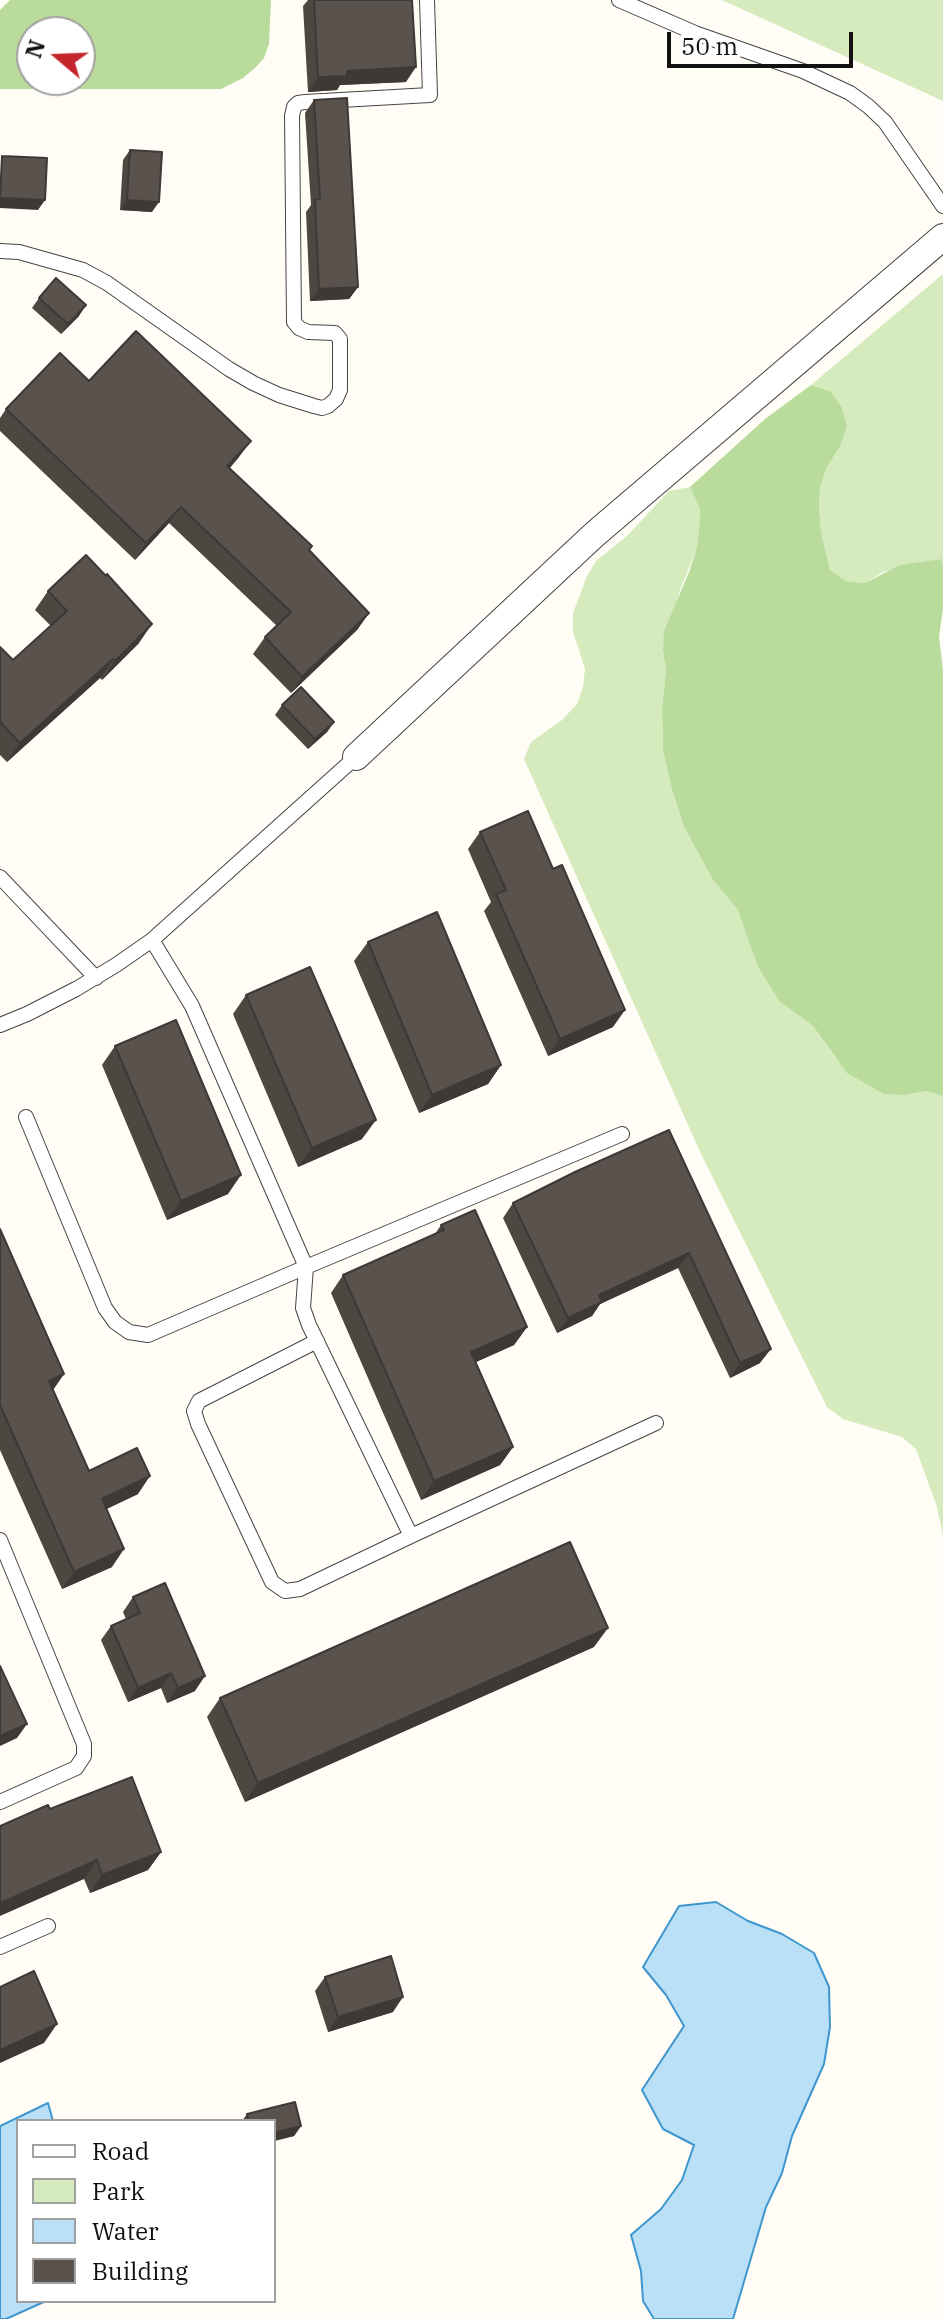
<!DOCTYPE html>
<html>
<head>
<meta charset="utf-8">
<style>
  body { margin:0 }
  #map { position:relative; width:943px; height:2319px; overflow:hidden; background:#fffdf5; font-family:"IBM Plex Serif",serif }
  canvas { display:block }
  .legend { position:absolute; left:16px; top:2119px; width:260px; height:184px; box-sizing:border-box; background:#fff; border:2px solid #a0a0a0; margin:0; padding:10px 14px; list-style:none; font-size:24px; color:#111 }
  .legend li { display:flex; align-items:center; gap:16px; height:40px }
  .legend b { width:40px; border:2px solid #a0a0a0 }
  .north { position:absolute; left:16px; top:16px; width:80px; height:80px; box-sizing:border-box; background:#fff; border:2px solid #a0a0a0; border-radius:50%; rotate:289deg; font-size:22px; font-weight:700; line-height:32px; text-align:center; color:#111 }
  .north::after { content:''; display:block; margin:auto; width:28px; height:36px; background:#c4262e; clip-path:polygon(50% 0,100% 100%,50% 72%,0 100%) }
  .scale { position:absolute; left:667px; top:32px; width:186px; height:36px; box-sizing:border-box; border:4px solid #111; border-top:0; padding-left:10px; font-size:24px; line-height:28px; white-space:nowrap; color:#111; -webkit-text-stroke:6px #fff; paint-order:stroke }
</style>
</head>
<body>
<div id="map">
<canvas width="943" height="2319"></canvas>
<ul class="legend">
<li><b style="height:10px;background:#fff"></b>Road</li>
<li><b style="height:22px;background:#d5ebbd"></b>Park</li>
<li><b style="height:22px;background:#b9e0f7"></b>Water</li>
<li><b style="height:22px;background:#5a524d"></b>Building</li>
</ul>
<div class="north">N</div>
<div class="scale">50 m</div>
</div>
<script>
const c = document.querySelector('canvas').getContext('2d');
c.lineJoin = 'round';
function paint(path, color) { c.fillStyle = color; c.fill(path, 'evenodd'); }
const shape = rows => new Path2D(rows.map(r => 'M' + r).join(''));
function strokePath(path, color, width, dash) { c.strokeStyle = color; c.lineWidth = width; c.lineCap = dash ? 'butt' : 'round'; c.setLineDash(dash || []); c.stroke(path); }
paint(shape([
  [722,0,943,0,943,101],
  [943,274,943,566,940,559,883,572,865,583,846,581,830,570,821,531,819,509,820,487,827,467,839,448,830,391,811,385],
  [690,487,700,509,699,530,696,551,680,590,663,651,666,670,662,709,663,751,672,790,684,827,713,880,738,910,780,1002,813,1026,835,1057,904,1095,926,1091,943,1096,943,1535,937,1507,916,1449,902,1437,843,1419,827,1407,702,1156,524,759,531,742,562,720,577,704,583,687,585,669,573,632,573,613,587,576,596,561,628,535,669,491]
]), '#d5ebbd');
paint(shape([
  [10,0,271,0,269,44,264,58,255,68,243,78,221,89,0,89,0,10],
  [32,32,80,32,80,80,32,80],
  [811,385,830,391,842,408,847,427,839,448,827,467,820,487,819,509,821,531,830,570,846,581,865,583,900,565,941,559,943,566,943,608,939,637,943,670,943,1096,926,1091,904,1095,884,1094,847,1073,813,1026,780,1002,758,967,738,910,713,880,684,827,672,790,663,751,662,709,666,670,663,651,664,631,689,572,696,551,699,530,700,509,690,487,765,419]
]), '#b9dc9c');
const water = shape([
  [716,1902,748,1921,782,1934,814,1953,829,1987,830,2027,824,2064,792,2136,782,2173,766,2207,733,2319,654,2319,643,2301,641,2271,631,2235,661,2209,682,2180,694,2145,663,2129,642,2090,684,2026,666,1995,643,1967,679,1906,716,1902],
  [48,2103,53,2121,18,2121,18,2301,46,2301,6,2319,0,2319,0,2126,48,2103]
]);
paint(water, '#b9e0f7');
strokePath(water, '#3f96cf', 2);
const service = shape([
  [619,0,695,33,803,71,850,93,868,106,885,122,943,206],
  [0,251,19,252,83,270,107,283,229,369,253,383,279,395,314,406,322,408,328,406,336,399,340,390,340,339,335,333,308,332,299,328,294,322,292,116,294,107,298,103,305,102,430,95,427,0],
  [0,877,96,978],
  [152,940,192,1006,306,1267,622,1134],
  [0,1025,27,1014,76,989,116,965,152,940,356,757],
  [26,1117,105,1308,115,1322,129,1332,148,1335,306,1267],
  [306,1267,303,1308,309,1325,411,1536,656,1423],
  [317,1341,199,1401,194,1411,198,1424,272,1582,285,1591,300,1589,411,1536],
  [0,1540,84,1744,84,1756,76,1768,0,1802],
  [0,1947,48,1926]
]);
const minor = shape([
  [356,757,595,534,943,237]
]);
strokePath(service, '#444', 16);
strokePath(minor, '#444', 28);
strokePath(service, '#fff', 14);
strokePath(minor, '#fff', 26);
paint(shape([
  [308,0,412,0,406,82,340,85,337,90,308,92,303,6],
  [314,100,358,287,349,299,310,301,306,212,311,205,305,113],
  [130,150,152,212,120,210,123,160],
  [39,298,79,316,61,334,32,308],
  [89,381,239,457,230,468,312,546,309,550,369,613,357,630,291,693,253,654,265,637,277,626,169,523,135,560,0,431,0,418,6,409],
  [48,591,139,643,102,680,100,678,7,762,0,755,0,647,13,660,51,626,35,610],
  [282,705,334,722,327,732,308,749,275,715],
  [480,832,613,1027,548,1056,484,911,491,902,468,849],
  [368,942,501,1065,488,1084,419,1113,354,961],
  [246,995,362,1139,298,1167,233,1014],
  [115,1046,228,1194,167,1220,102,1065],
  [669,1130,760,1363,730,1378,678,1268,600,1304,592,1316,557,1333,503,1218,513,1203],
  [441,1225,527,1327,514,1345,476,1362,513,1447,500,1465,421,1500,331,1293,343,1275,435,1234],
  [0,1229,64,1374,53,1390,89,1471,138,1494,106,1509,112,1567,62,1589,0,1450],
  [133,1597,195,1691,167,1703,161,1688,128,1702,101,1640,111,1626,126,1619,123,1612],
  [594,1647,245,1802,207,1717,220,1698],
  [50,1809,161,1852,148,1870,90,1893,84,1879],
  [325,1977,393,2012,328,2032,315,1991],
  [247,2114,301,2126,294,2136,274,2141,274,2121,242,2121]
]), '#4d4742');
paint(shape([
  [416,67,406,82,340,85,337,90,308,92,318,77,347,71],
  [0,198,45,200,38,210,0,208],
  [127,200,159,202,152,212,120,210],
  [358,287,349,299,310,301,319,289],
  [86,305,79,316,61,334,68,324],
  [251,441,239,457,216,482,227,466],
  [181,507,169,523,135,560,146,543],
  [369,613,357,630,291,693,302,677],
  [152,624,139,643,102,680,115,661],
  [113,659,100,678,7,762,20,743],
  [334,722,327,732,308,749,315,739],
  [625,1010,613,1027,548,1056,560,1039],
  [501,1065,488,1084,419,1113,432,1095],
  [376,1120,362,1139,298,1167,312,1148],
  [241,1175,228,1194,167,1220,181,1201],
  [689,1253,678,1268,600,1304,592,1316,557,1333,568,1318,599,1295],
  [527,1327,514,1345,458,1370,471,1352],
  [771,1349,760,1363,730,1378,740,1363],
  [64,1374,52,1391,49,1381],
  [513,1447,500,1465,421,1500,434,1481],
  [150,1476,138,1494,90,1517,102,1499],
  [124,1549,112,1567,62,1589,74,1572],
  [608,1628,594,1647,245,1802,258,1783],
  [171,1673,161,1688,128,1702,138,1688],
  [205,1676,195,1691,167,1703,178,1688],
  [27,1724,17,1738,0,1746,0,1736],
  [161,1852,148,1870,90,1893,102,1875],
  [97,1860,84,1879,0,1916,0,1903],
  [403,1997,393,2012,328,2032,338,2017],
  [57,2024,44,2043,0,2063,0,2050],
  [301,2126,294,2136,274,2141,274,2133]
]), '#3f3936');
const building = shape([
  [314,0,412,0,416,67,347,71,347,76,318,77,314,0],
  [347,98,358,287,319,289,315,200,320,199,314,100,347,98],
  [130,150,162,152,159,202,127,200,130,150],
  [2,156,47,158,45,200,0,198,2,156],
  [56,278,86,305,68,324,39,298,56,278],
  [136,331,251,441,227,466,312,546,309,550,369,613,302,677,265,637,291,612,181,507,146,543,6,409,60,353,89,381,136,331],
  [86,555,106,576,107,574,152,624,115,661,113,659,20,743,0,722,0,647,13,660,67,611,48,591,86,555],
  [301,687,334,722,315,739,282,705,301,687],
  [528,811,553,869,562,865,625,1010,560,1039,496,894,506,890,480,832,528,811],
  [437,912,501,1065,432,1095,368,942,437,912],
  [310,967,376,1120,312,1148,246,995,310,967],
  [176,1020,241,1175,181,1201,115,1046,176,1020],
  [669,1130,771,1349,740,1363,689,1253,599,1295,602,1302,568,1318,513,1203,575,1172,669,1130],
  [475,1210,527,1327,471,1352,513,1447,434,1481,343,1275,444,1230,441,1225,475,1210],
  [0,1229,64,1374,49,1381,89,1471,137,1448,150,1476,102,1499,124,1549,74,1572,0,1405,0,1229],
  [570,1542,608,1628,258,1783,220,1698,570,1542],
  [165,1583,205,1676,178,1688,171,1673,138,1688,111,1626,140,1613,133,1597,165,1583],
  [0,1666,27,1724,0,1736,0,1666],
  [132,1777,161,1852,102,1875,97,1860,0,1903,0,1826,48,1805,50,1809,132,1777],
  [391,1956,403,1997,338,2017,325,1977,391,1956],
  [34,1971,57,2024,0,2050,0,1987,34,1971],
  [295,2102,301,2126,274,2133,274,2121,249,2121,247,2114,295,2102]
]);
paint(building, '#5a524d');
strokePath(building, '#3f3936', 2);
</script>
</body>
</html>
